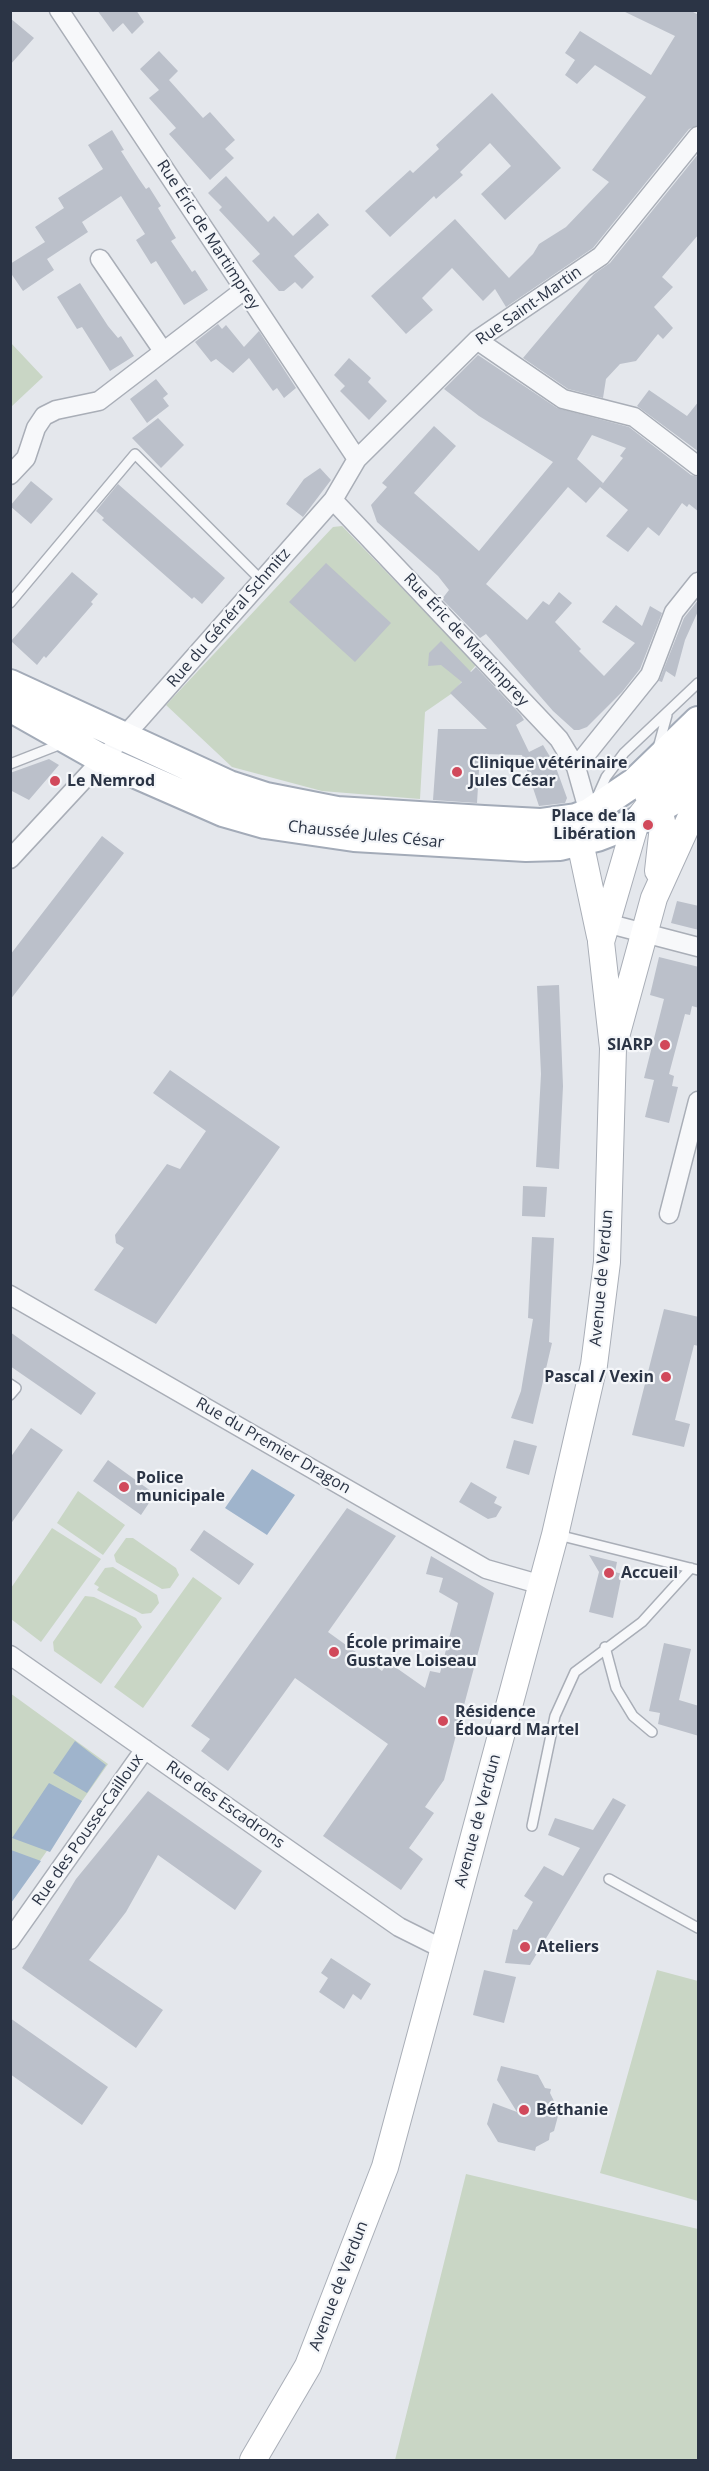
<!DOCTYPE html>
<html>
<head>
<meta charset="utf-8">
<style>
  body { margin:0 }
  #map { position:relative; width:709px; height:2471px; overflow:hidden; background:#e4e7ec; font-family:"Open Sans",sans-serif }
  canvas { display:block }
  .frame { position:absolute; inset:0; border:12px solid #2b3445; pointer-events:none }
</style>
</head>
<body>
<div id="map">
<canvas width="709" height="2471"></canvas>
<div class="frame"></div>
</div>
<script>
const c = document.querySelector('canvas').getContext('2d');
c.lineJoin = 'round';
function paint(path, color) { c.fillStyle = color; c.fill(path, 'evenodd'); }
const shape = rows => new Path2D(rows.map(r => 'M' + r).join(''));
function strokePath(path, color, width, dash) { c.strokeStyle = color; c.lineWidth = width; c.lineCap = dash ? 'butt' : 'round'; c.setLineDash(dash || []); c.stroke(path); }
function label(font, color, halo, rows, align = 'center') {
  c.font = font + ' "Open Sans",sans-serif'; c.lineWidth = 4.5; c.setLineDash([]); c.textBaseline = 'middle'; c.strokeStyle = halo; c.fillStyle = color; for (const [text, x, y, turn = 0] of rows) {
    c.save(); c.translate(x, y); c.rotate((+turn || 0) * Math.PI / 180); c.textAlign = isNaN(turn) ? turn : align; if (halo) c.strokeText(text, 0, 0); c.fillText(text, 0, 0); c.restore();
  }
}
paint(shape([
  [11,343,43,377,11,407],
  [342,526,476,665,451,694,425,712,420,799,322,791,232,767,166,705,333,527],
  [78,1491,125,1525,103,1555,57,1523],
  [52,1528,101,1559,41,1642,11,1619,11,1588],
  [126,1538,133,1538,176,1568,179,1575,170,1588,162,1589,116,1562,114,1555],
  [113,1567,157,1595,159,1603,151,1613,142,1614,97,1590,99,1587,94,1584,105,1568],
  [193,1577,222,1598,143,1708,114,1687],
  [85,1596,94,1597,136,1618,142,1627,101,1684,54,1651,53,1642],
  [10,1693,108,1764,11,1902,10,1902],
  [657,1970,698,1981,698,2201,600,2173],
  [466,2174,698,2229,698,2460,395,2460]
]), '#c9d6c5');
paint(shape([
  [252,1469,295,1495,267,1535,225,1508],
  [75,1741,106,1765,87,1793,53,1773],
  [49,1783,82,1801,50,1852,12,1838],
  [11,1850,41,1861,11,1903,10,1850]
]), '#9fb4cc');
paint(shape([
  [97,10,136,10,144,22,132,34,123,23,113,32],
  [621,10,689,10,699,15,699,125,689,129,593,248,506,307,495,289,483,301,452,268,422,298,433,310,406,334,371,296,455,219,509,278,533,254,539,244,566,227,609,182,592,170,646,97,595,65,577,84,565,75,575,60,565,53,580,31,651,75,675,36],
  [10,18,34,38,10,65],
  [159,51,178,71,169,80,203,118,210,112,235,140,225,149,234,158,210,180,169,134,176,128,149,98,159,90,140,69],
  [492,93,561,168,505,220,481,194,511,166,490,143,460,172,463,175,436,199,434,196,390,237,365,211,410,170,413,173,439,149,436,145],
  [112,130,124,150,121,151,139,179,146,189,149,187,161,206,158,208,176,238,171,241,192,272,195,270,208,290,184,305,156,261,151,264,136,240,145,234,121,196,82,222,88,232,47,259,54,270,23,291,10,272,10,264,45,242,35,227,64,208,58,198,103,169,88,145],
  [699,153,699,234,662,277,673,287,654,307,673,328,663,339,658,334,636,361,620,364,606,379,603,398,568,389,523,358,594,274,610,263],
  [226,176,268,222,274,216,293,236,318,213,329,225,294,256,314,277,302,289,295,282,284,291,279,291,252,261,260,254,219,210,222,207,208,193],
  [80,283,108,326,118,338,121,336,134,356,110,371,82,327,77,329,57,297],
  [218,324,222,329,226,325,244,347,259,331,296,388,284,398,277,388,273,391,249,358,233,373,216,359,211,362,195,342],
  [478,355,557,408,629,427,691,475,699,477,699,512,689,504,687,507,682,503,659,536,648,527,628,552,606,536,628,510,600,487,586,503,568,487,486,584,527,620,543,601,549,605,559,592,572,603,555,622,581,649,579,651,604,676,635,643,602,622,616,605,642,626,650,606,662,613,640,669,622,692,587,727,579,730,574,730,553,711,486,634,480,638,442,599,449,590,438,576,377,522,371,505,387,487,382,483,434,426,456,446,414,493,479,551,553,462,479,416,444,389],
  [592,435,626,448,620,456,623,458,600,487,603,483,577,459],
  [349,358,371,378,368,382,387,401,369,420,340,391,345,386,334,375],
  [156,379,168,394,163,398,169,406,147,423,130,399],
  [649,390,687,416,699,401,699,452,637,406],
  [158,418,184,445,161,468,132,438],
  [320,468,331,480,303,517,286,504,304,479],
  [31,481,53,499,31,524,10,506],
  [118,484,225,578,202,604,194,597,192,599,102,520,104,518,96,511],
  [326,563,391,623,355,662,289,602],
  [72,572,98,594,91,602,93,604,46,658,44,656,37,665,11,641],
  [699,599,699,609,685,640,675,677,666,671,662,682,659,681,684,618],
  [441,641,471,672,476,667,521,715,524,720,516,725,529,752,543,745,555,765,567,798,565,803,539,806,522,755,480,754,477,803,433,800,438,729,487,729,450,693,462,682,441,665,428,666,429,653],
  [49,759,59,765,29,800,10,790,10,773],
  [102,836,124,853,10,1000,10,955],
  [677,901,699,906,699,930,671,923],
  [659,957,699,967,699,1008,692,1006,690,1015,685,1014,669,1074,674,1076,672,1086,678,1087,669,1123,645,1117,654,1080,644,1078,664,999,650,995],
  [559,985,563,1086,559,1169,536,1167,541,1074,537,986],
  [170,1070,280,1147,156,1324,94,1290,124,1248,116,1243,115,1235,167,1164,180,1169,206,1131,153,1093],
  [523,1186,547,1187,545,1217,522,1216],
  [532,1237,554,1238,549,1342,552,1343,533,1424,511,1418,521,1391,533,1319,528,1318],
  [664,1309,699,1317,699,1346,694,1345,675,1420,690,1424,684,1447,632,1435],
  [10,1332,96,1393,81,1415,10,1366],
  [31,1428,63,1450,10,1525,10,1458],
  [514,1440,537,1446,529,1475,506,1468],
  [108,1460,155,1494,141,1515,93,1481],
  [471,1482,497,1497,494,1503,502,1507,496,1517,488,1519,459,1502],
  [347,1508,396,1536,328,1632,382,1671,388,1662,425,1688,430,1671,440,1673,458,1603,439,1592,443,1578,426,1574,431,1556,494,1593,444,1780,425,1807,434,1813,409,1848,423,1859,401,1890,323,1836,388,1744,295,1678,228,1771,201,1751,210,1739,191,1726],
  [204,1530,254,1564,239,1585,190,1550],
  [589,1555,617,1562,615,1572,622,1574,613,1618,589,1612,599,1572],
  [664,1643,691,1649,679,1700,699,1706,699,1736,658,1724,660,1713,649,1711],
  [148,1791,262,1871,235,1910,158,1855,126,1912,89,1960,163,2010,136,2048,22,1968,76,1879],
  [613,1798,626,1805,530,1965,505,1963,513,1929,517,1930,533,1902,524,1896,544,1866,563,1876,580,1848,548,1835,555,1818,593,1830],
  [331,1958,371,1984,361,2000,353,1994,344,2009,319,1992,328,1978,321,1973],
  [484,1970,516,1977,504,2023,473,2015],
  [10,2018,108,2087,82,2125,10,2074],
  [501,2066,538,2075,545,2088,551,2089,550,2093,557,2107,558,2116,554,2131,550,2133,549,2140,536,2147,535,2151,498,2142,487,2124,493,2103,517,2112,497,2080]
]), '#bbc0ca');
const service = shape([
  [10,603,135,454,262,581],
  [658,748,667,715],
  [10,764,56,746,61,741],
  [597,797,606,777,624,753,698,683],
  [10,1384,16,1388,10,1395],
  [558,1535,698,1570],
  [605,1647,616,1688,633,1716,652,1732],
  [532,1826,555,1716,575,1672,642,1622,691,1568],
  [609,1879,698,1928]
]);
const minor = shape([
  [59,10,357,459],
  [100,259,163,351],
  [477,340,563,399,634,417,698,466],
  [10,475,26,458,36,428,44,416,56,410,99,401,244,290],
  [333,500,559,739,576,767,589,813],
  [576,767,650,675,674,612,698,582],
  [10,859,137,722,333,500,357,459,477,340,601,256,698,136],
  [606,923,698,947],
  [669,1214,698,1101],
  [10,1295,486,1569,542,1585],
  [10,1655,399,1927,443,1949],
  [10,1940,145,1749]
]);
const secondary = shape([
  [648,795,659,809,663,826,658,871],
  [586,823,580,842,600,936],
  [617,1033,654,898,698,801],
  [253,2460,308,2366,385,2167,555,1535,594,1365,607,1262,613,1048,601,942,636,822,678,768,698,747]
]);
const primary = shape([
  [10,684,229,785,266,797,337,811,484,820,540,823,576,818,589,813,635,782,698,721],
  [10,707,102,759,223,812,265,824,354,837,526,847,560,846,597,837,636,822,672,801,698,780]
]);
strokePath(service, '#a9aeb7', 12);
strokePath(minor, '#a9aeb7', 21);
strokePath(secondary, '#a9aeb7', 28);
strokePath(primary, '#a3abb8', 32);
strokePath(service, '#f7f8fa', 9);
strokePath(minor, '#f7f8fa', 18);
strokePath(secondary, '#fff', 26);
strokePath(primary, '#fff', 28);
for (const [x, y, r, color] of [
  [457,772,6,"#d1495b"],
  [55,781,6,"#d1495b"],
  [648,825,6,"#d1495b"],
  [665,1045,6,"#d1495b"],
  [666,1377,6,"#d1495b"],
  [124,1487,6,"#d1495b"],
  [609,1573,6,"#d1495b"],
  [334,1652,6,"#d1495b"],
  [443,1721,6,"#d1495b"],
  [525,1947,6,"#d1495b"],
  [524,2110,6,"#d1495b"]
]) { const dot = new Path2D(); dot.arc(x, y, r, 0, 2 * Math.PI); c.fillStyle = color; c.fill(dot); strokePath(dot, '#f4f6f9', 2); }
label('16px', '#2b3445', '#f4f6f9', [
  ["Rue Éric de Martimprey",208,235,57],
  ["Rue Saint-Martin",529,306,-35],
  ["Rue du Général Schmitz",229,618,-49],
  ["Rue Éric de Martimprey",466,640,47],
  ["Chaussée Jules César",366,835,6],
  ["Avenue de Verdun",602,1278,-85],
  ["Rue du Premier Dragon",273,1446,30],
  ["Rue des Escadrons",225,1805,35],
  ["Avenue de Verdun",478,1821,-75],
  ["Rue des Pousse-Cailloux",88,1830,-55],
  ["Avenue de Verdun",339,2286,-69]
]);
label('bold 16px', '#2b3445', '#f4f6f9', [
  ["Clinique vétérinaire",469,763],
  ["Jules César",469,781],
  ["Le Nemrod",67,781],
  ["Place de la",636,816,"right"],
  ["Libération",636,834,"right"],
  ["SIARP",653,1045,"right"],
  ["Pascal / Vexin",654,1377,"right"],
  ["Police",136,1478],
  ["municipale",136,1496],
  ["Accueil",621,1573],
  ["École primaire",346,1643],
  ["Gustave Loiseau",346,1661],
  ["Résidence",455,1712],
  ["Édouard Martel",455,1730],
  ["Ateliers",537,1947],
  ["Béthanie",536,2110]
], 'left');
</script>
</body>
</html>
